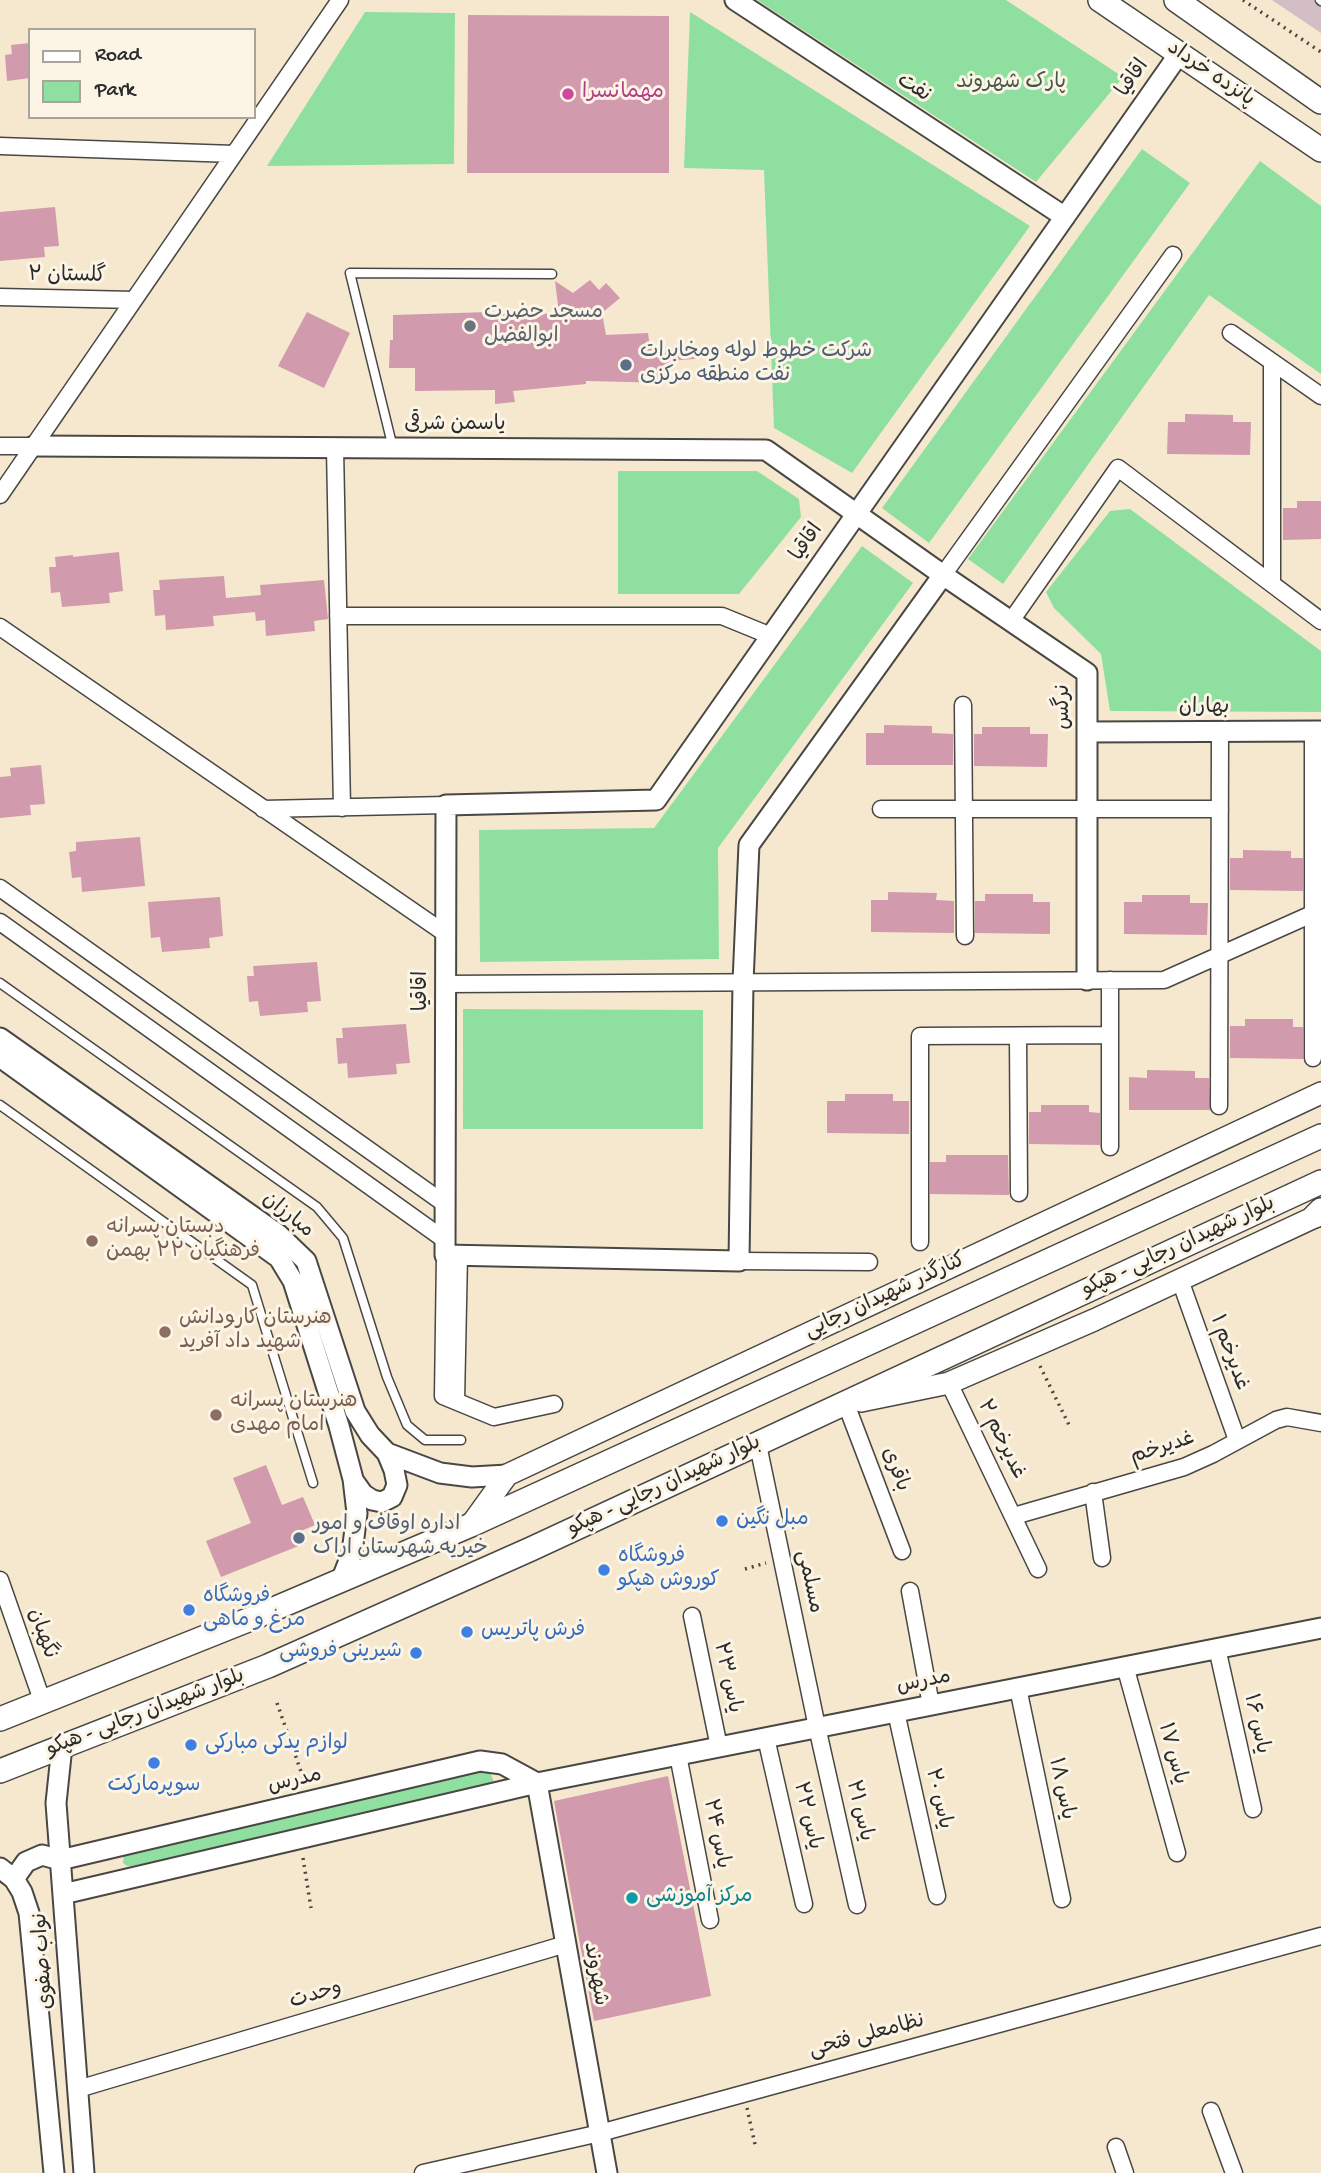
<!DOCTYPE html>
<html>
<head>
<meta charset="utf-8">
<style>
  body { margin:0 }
  #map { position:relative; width:1321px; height:2173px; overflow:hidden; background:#f6e8ce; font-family:"Gochi Hand",sans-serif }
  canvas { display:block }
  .legend { position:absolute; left:28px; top:28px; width:228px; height:91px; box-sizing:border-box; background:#fcf5e5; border:2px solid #a8a49b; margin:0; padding:9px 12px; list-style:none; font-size:21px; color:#2b2b2b }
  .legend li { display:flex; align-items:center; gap:14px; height:35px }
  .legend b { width:35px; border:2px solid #a8a49b }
</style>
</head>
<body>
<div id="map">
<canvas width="1321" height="2173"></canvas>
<ul class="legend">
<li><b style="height:9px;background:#fff"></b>Road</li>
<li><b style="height:19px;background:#8fe0a0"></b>Park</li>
</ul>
</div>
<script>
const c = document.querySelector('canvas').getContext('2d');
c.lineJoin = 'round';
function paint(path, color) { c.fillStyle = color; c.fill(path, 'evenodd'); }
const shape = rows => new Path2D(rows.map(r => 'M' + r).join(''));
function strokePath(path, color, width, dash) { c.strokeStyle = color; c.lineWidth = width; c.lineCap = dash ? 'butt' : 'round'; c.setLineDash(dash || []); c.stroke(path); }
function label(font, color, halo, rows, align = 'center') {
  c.font = font + ' "Gochi Hand","Playpen Sans Arabic",sans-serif'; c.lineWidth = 6; c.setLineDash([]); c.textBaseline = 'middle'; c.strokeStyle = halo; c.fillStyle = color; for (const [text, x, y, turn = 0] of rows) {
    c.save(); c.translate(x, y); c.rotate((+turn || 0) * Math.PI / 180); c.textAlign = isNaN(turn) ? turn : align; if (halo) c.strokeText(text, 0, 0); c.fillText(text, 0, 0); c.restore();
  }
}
paint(shape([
  [1272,0,1321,0,1321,33]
]), '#d2bec4');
paint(shape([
  [757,0,1006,0,1123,77,1036,182],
  [365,12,455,13,454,164,267,166],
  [690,12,1030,226,852,473,774,428,764,170,684,168],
  [1142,149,1190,183,929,543,882,508],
  [1260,161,1321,206,1321,374,1209,295,1003,584,968,559],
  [618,471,757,471,799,499,801,517,739,594,618,594],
  [1130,509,1321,651,1321,712,1110,711,1101,654,1054,608,1046,592,1110,511],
  [862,546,913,583,718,848,719,959,480,962,479,830,654,828],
  [463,1009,703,1010,703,1129,463,1129],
  [479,1768,490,1772,494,1782,492,1788,483,1794,132,1866,127,1866,123,1863,124,1853]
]), '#8fe0a0');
paint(shape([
  [468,15,669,16,669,173,467,173],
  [30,43,30,78,7,81,5,55,12,54,11,45],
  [55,207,59,246,44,247,45,257,0,261,0,212],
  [590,280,599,290,606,283,620,298,602,313,606,335,648,333,650,348,704,346,704,358,670,361,672,383,586,381,586,384,513,391,515,402,495,404,495,390,415,391,415,368,389,368,390,340,393,340,393,315,489,312,559,314,555,281,573,293],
  [307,312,350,333,324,388,278,366],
  [1185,414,1233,415,1233,422,1251,422,1250,455,1167,454,1168,422,1185,422],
  [1297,501,1321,501,1321,539,1283,540,1283,508,1297,508],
  [119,552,123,591,109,593,110,603,62,607,60,592,51,593,49,567,56,567,55,557,73,555,73,557],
  [224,576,226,598,261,595,260,585,324,580,328,619,314,621,315,631,266,636,265,620,256,621,255,612,213,616,214,626,166,630,165,615,155,616,153,590,160,590,159,580],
  [884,725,932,726,932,733,953,734,953,765,866,765,866,733,884,733],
  [982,727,1030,727,1030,734,1048,734,1047,767,974,766,974,734,982,734],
  [41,765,45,804,30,805,31,815,0,818,0,777,11,776,10,768],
  [140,837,145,886,82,892,81,877,72,878,69,852,76,851,76,842],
  [1243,850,1291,851,1291,858,1303,858,1303,891,1230,890,1230,858,1243,858],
  [888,892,937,893,936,900,954,901,954,933,871,932,871,900,888,900],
  [985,894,1033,894,1033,902,1050,902,1050,934,975,933,975,901,985,901],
  [1142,895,1190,895,1190,903,1208,903,1207,935,1124,934,1124,902,1142,902],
  [220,897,223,936,209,938,210,948,162,952,160,937,151,938,148,902],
  [317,962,321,1001,307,1002,308,1012,260,1016,258,1001,249,1002,247,976,254,976,253,966],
  [1245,1019,1293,1019,1293,1027,1303,1027,1303,1059,1230,1058,1230,1026,1245,1026],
  [406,1024,410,1063,396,1064,397,1074,348,1078,347,1063,338,1064,336,1038,343,1038,342,1028],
  [1147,1070,1195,1071,1195,1078,1209,1078,1210,1110,1129,1110,1129,1077,1147,1078],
  [845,1094,893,1094,893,1101,909,1101,909,1134,827,1133,827,1101,845,1101],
  [1041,1105,1089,1105,1089,1112,1100,1113,1100,1145,1029,1144,1029,1112,1041,1112],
  [946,1155,1008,1155,1009,1195,930,1194,930,1162,946,1162],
  [266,1465,282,1505,303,1497,315,1525,301,1531,306,1543,221,1577,206,1541,251,1523,233,1478],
  [668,1776,711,1996,594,2021,554,1801]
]), '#d19aad');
const service = shape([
  [1320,0,1321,1],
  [393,448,350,273,552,274],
  [0,983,317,1207,343,1238,387,1377,407,1425,425,1440,461,1440],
  [0,1105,252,1285,313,1483]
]);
const minor = shape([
  [0,146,234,154],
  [0,297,134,300],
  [1231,333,1321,396],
  [0,446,34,446],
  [335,448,342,808],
  [0,495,340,0],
  [943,575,1173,255],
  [1272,583,1272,362],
  [338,616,722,616,771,636],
  [1011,621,1118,468,1321,621],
  [0,627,446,934],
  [963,705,965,936],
  [263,809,446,805],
  [881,809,1220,809],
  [0,888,445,1204],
  [0,922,445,1240],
  [445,984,1164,980,1321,910],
  [1018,1036,1019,1193],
  [1313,1058,1313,731],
  [1219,1106,1220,732],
  [1110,1147,1110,980],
  [920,1242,920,1036,1110,1035],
  [445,1255,443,1396,494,1417,554,1404],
  [739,1261,869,1262],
  [1180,1280,1237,1440],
  [949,1383,1038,1569],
  [456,1401,459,1255],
  [846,1404,902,1551],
  [758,1445,817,1727,857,1905],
  [1093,1492,1102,1558],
  [1014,1516,1184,1467,1213,1454,1276,1420,1287,1417,1321,1423],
  [0,1580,43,1703],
  [910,1591,931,1705],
  [692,1616,719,1747],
  [1217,1648,1253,1809],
  [1125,1666,1177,1853],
  [1018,1688,1062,1899],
  [896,1712,937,1896],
  [766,1738,804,1904],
  [678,1755,710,1920],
  [78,2089,566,1944],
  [1211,2111,1234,2173],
  [1116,2147,1125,2173],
  [423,2173,600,2133,1321,1936]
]);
const tertiary = shape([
  [735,0,1065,217],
  [34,446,766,450,943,575,1087,673,1087,980],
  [943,575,749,845,743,982,739,1261,445,1255,446,805,656,800,1179,54],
  [1087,732,1321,731],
  [0,1038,279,1235,306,1261,355,1411,370,1435,387,1453,440,1473,472,1477,507,1475],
  [0,1057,279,1258,293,1281,339,1426,353,1479,357,1513,352,1553,341,1581],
  [353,1480,363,1494,372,1500,382,1502,392,1497,397,1485,394,1470,387,1453],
  [62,1746,56,1803,84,2173],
  [537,1783,607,2173],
  [0,1868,14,1879,22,1892,29,1913,54,2173],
  [14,1879,26,1862,42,1855,60,1860,480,1761,502,1764,537,1783],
  [63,1894,537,1783,1321,1628]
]);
const secondary = shape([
  [861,1401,949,1383,1094,1320,1321,1214],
  [471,1525,507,1475,1321,1093]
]);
const primary = shape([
  [1100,0,1321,150],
  [1176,0,1321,102],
  [1315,1216,1321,1210],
  [0,1719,248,1620,471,1525,1321,1136],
  [0,1771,268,1666,531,1549,1321,1182]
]);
strokePath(service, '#494743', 11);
strokePath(minor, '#494743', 19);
strokePath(tertiary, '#494743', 23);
strokePath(secondary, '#494743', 24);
strokePath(primary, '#494743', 26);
strokePath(shape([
  [1243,0,1321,52],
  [1040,1366,1069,1425],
  [745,1569,766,1563],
  [277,1703,305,1783],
  [303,1858,311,1908],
  [747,2108,756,2149]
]), '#494743', 3.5, [2, 5]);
strokePath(service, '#fff', 8);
strokePath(minor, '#fff', 16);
strokePath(tertiary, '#fff', 19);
strokePath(secondary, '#fff', 21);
strokePath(primary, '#fff', 23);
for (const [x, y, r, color] of [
  [568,94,7,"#d1479c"],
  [470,326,7,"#6b7280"],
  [626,365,7,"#5c6f8a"],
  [92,1241,7,"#8d6e63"],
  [165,1332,7,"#8d6e63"],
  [216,1415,7,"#8d6e63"],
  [722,1521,7,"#3f7fe0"],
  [299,1538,7,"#5c6f8a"],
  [604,1570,7,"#3f7fe0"],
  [189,1610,7,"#3f7fe0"],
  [467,1632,7,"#3f7fe0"],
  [416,1653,7,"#3f7fe0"],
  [191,1745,7,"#3f7fe0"],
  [154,1763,7,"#3f7fe0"],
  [632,1898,7,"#0f9aa8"]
]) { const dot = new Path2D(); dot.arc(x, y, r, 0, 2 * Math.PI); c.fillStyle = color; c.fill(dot); strokePath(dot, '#fcf5e5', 2.5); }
label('21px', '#2b2b2b', '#fcf5e5', [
  ["پانزده خرداد",1210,75,34],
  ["اقاقیا",1134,79,-55],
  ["نفت",913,89,33],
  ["گلستان ۲",67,277,1],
  ["یاسمن شرقی",455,426],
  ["اقاقیا",808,543,-55],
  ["نرگس",1065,707,-90],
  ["بهاران",1204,709],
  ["اقاقیا",423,991,-90],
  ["مبارزان",287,1216,39],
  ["بلوار شهیدان رجایی - هپکو",1179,1248,-25],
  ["کنارگذر شهیدان رجایی",886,1297,-25],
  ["غدیرخم ۱",1228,1353,70],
  ["غدیرخم ۲",1000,1440,64],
  ["غدیرخم",1163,1449,-18],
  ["باقری",894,1470,69],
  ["بلوار شهیدان رجایی - هپکو",665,1487,-25],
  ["مسلمی",808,1582,78],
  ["نگهبان",41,1634,71],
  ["یاس ۲۳",726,1678,78],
  ["مدرس",924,1683,-11],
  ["بلوار شهیدان رجایی - هپکو",146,1714,-21],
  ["یاس ۱۶",1255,1724,78],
  ["یاس ۱۷",1171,1754,75],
  ["مدرس",295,1782,-13],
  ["یاس ۱۸",1060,1789,78],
  ["یاس ۲۰",937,1799,77],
  ["یاس ۲۱",858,1811,77],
  ["یاس ۲۲",806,1816,77],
  ["یاس ۲۴",715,1834,79],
  ["نواب صفوی",45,1961,-94],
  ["شهروند",594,1974,80],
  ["وحدت",316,1996,-17],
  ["نظامعلی فتحی",867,2037,-15]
]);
label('21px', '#445848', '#fcf5e5', [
  ["پارک شهروند",1011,84]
]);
label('21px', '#b23c85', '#fcf5e5', [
  ["مهمانسرا",582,94]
], 'left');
label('21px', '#5b616d', '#fcf5e5', [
  ["مسجد حضرت",484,314],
  ["ابوالفضل",484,338]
], 'left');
label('21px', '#4e5e75', '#fcf5e5', [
  ["شرکت خطوط لوله ومخابرات",640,353],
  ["نفت منطقه مرکزی",640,377],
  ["اداره اوقاف و امور",313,1526],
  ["خیریه شهرستان اراک",313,1550]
], 'left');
label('21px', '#785e54', '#fcf5e5', [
  ["دبستان پسرانه",106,1229],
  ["فرهنگیان ۲۲ بهمن",106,1253],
  ["هنرستان کارودانش",179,1320],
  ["شهید داد آفرید",179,1344],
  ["هنرستان پسرانه",230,1403],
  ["امام مهدی",230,1427]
], 'left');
label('21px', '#366cbe', '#fcf5e5', [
  ["مبل نگین",736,1521],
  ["فروشگاه",618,1558],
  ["کوروش هپکو",618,1582],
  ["فروشگاه",203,1598],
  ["مرغ و ماهی",203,1622],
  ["فرش پاتریس",481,1632],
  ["شیرینی فروشی",402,1653,"right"],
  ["لوازم یدکی مبارکی",205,1745],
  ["سوپرمارکت",154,1787,"center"]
], 'left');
label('21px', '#0d838f', '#fcf5e5', [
  ["مرکز آموزشی",646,1898]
], 'left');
</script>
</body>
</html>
